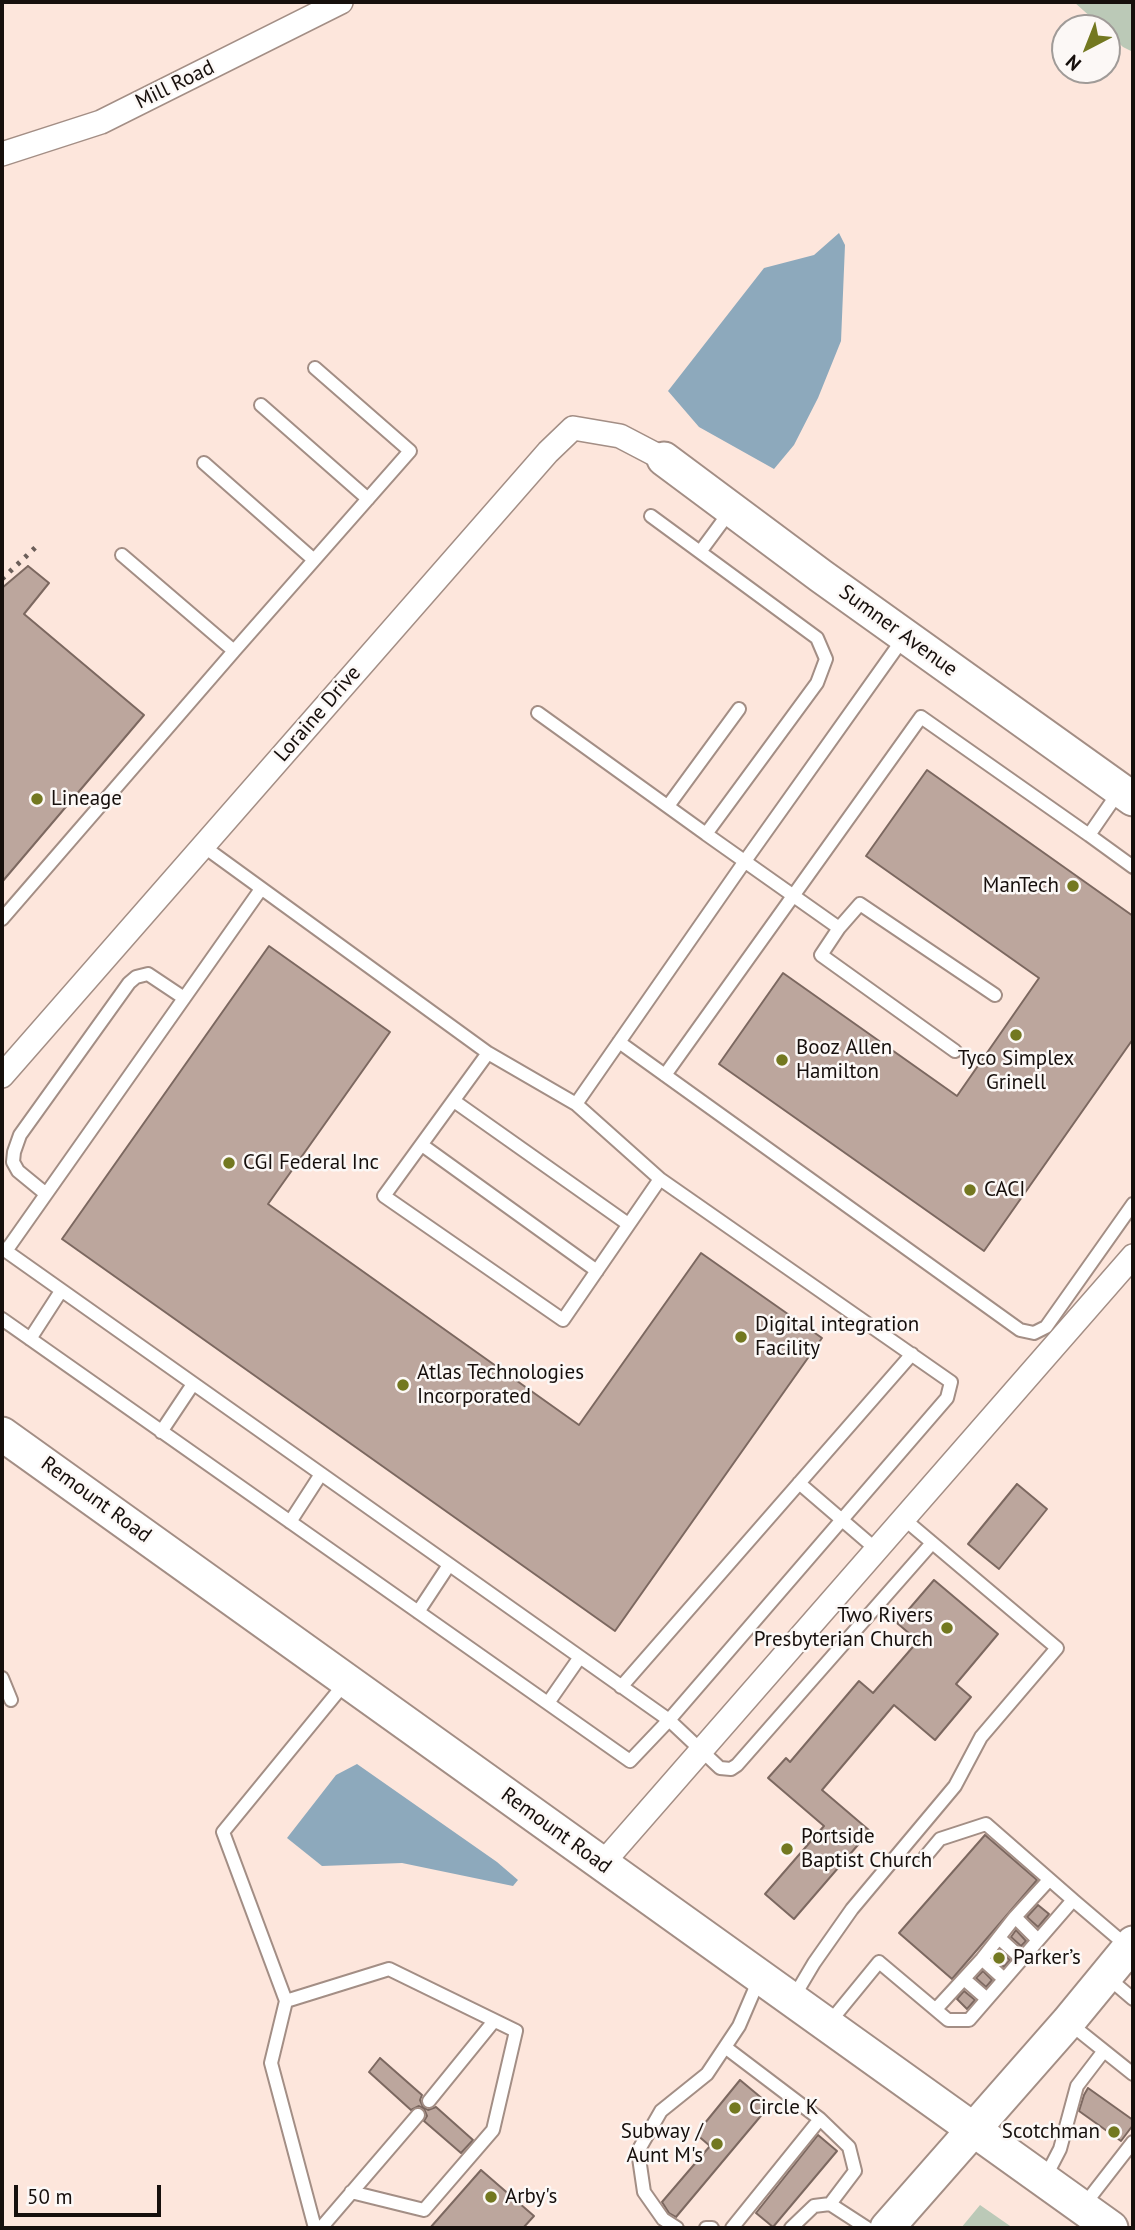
<!DOCTYPE html>
<html>
<head>
<meta charset="utf-8">
<style>
  body { margin:0 }
  #map { position:relative; width:1135px; height:2230px; overflow:hidden; background:#fde6dc; font-family:"PT Sans",sans-serif }
  canvas { display:block }
  .frame { position:absolute; inset:0; border:4px solid #160f0c; pointer-events:none }
  .north { position:absolute; left:1051px; top:14px; width:70px; height:70px; box-sizing:border-box; background:#fcf8f6; border:2px solid #a09b98; border-radius:50%; rotate:222deg; font-size:19px; font-weight:700; line-height:28px; text-align:center; color:#160f0c }
  .north::after { content:''; display:block; margin:auto; width:24px; height:32px; background:#737820; clip-path:polygon(50% 0,100% 100%,50% 72%,0 100%) }
  .scale { position:absolute; left:14px; top:2185px; width:147px; height:32px; box-sizing:border-box; border:4px solid #160f0c; border-top:0; padding-left:9px; font-size:21px; line-height:24px; white-space:nowrap; color:#160f0c; -webkit-text-stroke:5px #fcf8f6; paint-order:stroke }
</style>
</head>
<body>
<div id="map">
<canvas width="1135" height="2230"></canvas>
<div class="frame"></div>
<div class="north">N</div>
<div class="scale">50 m</div>
</div>
<script>
const c = document.querySelector('canvas').getContext('2d');
c.lineJoin = 'round';
function paint(path, color) { c.fillStyle = color; c.fill(path, 'evenodd'); }
const shape = rows => new Path2D(rows.map(r => 'M' + r).join(''));
function strokePath(path, color, width, dash) { c.strokeStyle = color; c.lineWidth = width; c.lineCap = dash ? 'butt' : 'round'; c.setLineDash(dash || []); c.stroke(path); }
function label(font, color, halo, rows, align = 'center') {
  c.font = font + ' "PT Sans",sans-serif'; c.lineWidth = 5; c.setLineDash([]); c.textBaseline = 'middle'; c.strokeStyle = halo; c.fillStyle = color; for (const [text, x, y, turn = 0] of rows) {
    c.save(); c.translate(x, y); c.rotate((+turn || 0) * Math.PI / 180); c.textAlign = isNaN(turn) ? turn : align; if (halo) c.strokeText(text, 0, 0); c.fillText(text, 0, 0); c.restore();
  }
}
paint(shape([
  [1074,2,1133,2,1133,52,1123,47,1107,32,1107,28,1103,28],
  [980,2205,1013,2228,961,2228]
]), '#bbc9b7');
paint(shape([
  [839,233,845,245,841,341,818,398,794,445,774,469,699,427,668,391,764,268,814,255],
  [357,1764,497,1862,518,1880,513,1886,402,1863,322,1866,287,1838,336,1775]
]), '#8da9bc');
const building = shape([
  [28,566,49,583,24,614,144,715,2,882,2,588,28,566],
  [927,770,1133,916,1133,1039,984,1251,719,1064,783,973,957,1096,1039,978,866,856,927,770],
  [269,946,390,1032,268,1204,579,1425,701,1253,822,1338,615,1631,62,1239,269,946],
  [1017,1484,1047,1509,999,1569,968,1544,1017,1484],
  [934,1580,998,1634,956,1684,971,1697,935,1740,894,1705,822,1790,870,1831,794,1919,765,1894,824,1826,768,1778,786,1758,790,1762,859,1681,873,1693,918,1641,897,1623,934,1580],
  [985,1835,1037,1880,952,1979,899,1933,985,1835],
  [1038,1905,1049,1914,1038,1927,1027,1917,1038,1905],
  [1016,1930,1026,1941,1021,1946,1011,1937,1016,1930],
  [1000,1951,1010,1960,1004,1967,994,1958,1000,1951],
  [983,1971,992,1980,986,1987,976,1978,983,1971],
  [964,1991,975,2000,967,2009,957,1999,964,1991],
  [380,2058,422,2095,420,2100,423,2107,428,2110,436,2107,473,2140,461,2153,424,2121,427,2116,424,2109,419,2106,411,2110,369,2072,380,2058],
  [740,2080,770,2105,676,2217,669,2213,662,2202,710,2146,696,2134,740,2080],
  [1088,2088,1133,2120,1133,2125,1121,2141,1079,2111,1084,2095,1088,2088],
  [818,2135,837,2151,773,2227,756,2213,818,2135],
  [481,2170,534,2216,523,2228,430,2228,481,2170]
]);
paint(building, '#bca69d');
strokePath(building, '#7c6860', 2);
const lane = shape([
  [261,405,368,499],
  [204,463,314,560],
  [651,516,700,552,731,510],
  [700,552,817,638,826,659,817,683,706,834,839,928,821,955,955,1051],
  [234,651,410,451,315,368],
  [538,713,706,834],
  [1120,790,1089,835,1133,867],
  [668,806,739,709],
  [203,846,488,1053],
  [2,919,234,651,122,555],
  [839,928,860,904,995,995],
  [619,1042,1020,1330,1034,1333,1046,1327,1133,1204],
  [665,1075,921,717,1089,835],
  [454,1101,628,1224],
  [576,1104,660,1179,563,1320,384,1196,488,1053,576,1104,745,861,905,636],
  [422,1145,597,1271],
  [46,1194,18,1171,13,1162,14,1152,20,1135,129,983,136,977,148,974,184,998],
  [2,1248,6,1251,261,889],
  [6,1251,669,1720,720,1768,731,1769,737,1765,932,1543],
  [2,1319,630,1761,669,1720,947,1398,951,1382,660,1179],
  [30,1339,61,1291],
  [161,1432,193,1384],
  [799,1483,877,1550],
  [290,1522,321,1474],
  [418,1612,449,1565],
  [2,1678,11,1700],
  [621,1687,912,1354],
  [548,1703,580,1657],
  [925,1857,940,1839,986,1824,1073,1900],
  [1015,1917,1038,1940],
  [999,1938,1022,1959],
  [982,1959,1004,1979],
  [1106,1976,1133,1999],
  [964,1979,987,1999],
  [792,2000,814,1963,852,1909,955,1786,981,1737,1057,1648,904,1519],
  [286,2001,389,1969,516,2031,493,2130,424,2210,351,2192],
  [936,2009,982,1959,1015,1917,1049,1880],
  [1068,2022,1133,2074],
  [829,2023,879,1962,948,2020,969,2020,1073,1900,1127,1946],
  [725,2047,820,2119,732,2228],
  [429,2101,494,2021],
  [820,2119,849,2147,855,2171,830,2204],
  [1045,2178,1060,2149,1077,2086,1103,2052],
  [1084,2205,1133,2142],
  [315,2228,271,2063,286,2001,223,1832,345,1683],
  [321,2228,418,2115],
  [677,2228,663,2219,644,2192,638,2151,661,2111,707,2074,739,2026,760,1977],
  [706,2228,712,2228],
  [791,2228,814,2206,830,2204,867,2228]
]);
const street = shape([
  [2,154,101,122,341,2],
  [2,1076,548,452,573,428,620,436,664,459],
  [602,1864,1133,1256]
]);
const secondary = shape([
  [664,459,821,576,1133,799],
  [2,1434,1111,2228],
  [887,2228,1068,2022,1133,1943]
]);
strokePath(lane, '#a38e85', 16);
strokePath(street, '#a38e85', 26);
strokePath(secondary, '#a38e85', 37);
strokePath(lane, '#fff', 12);
strokePath(street, '#fff', 23);
strokePath(secondary, '#fff', 33);
strokePath(shape([
  [2,579,37,546]
]), '#6b5e59', 5, [3.5, 7]);
for (const [x, y, r, color] of [
  [37,799,7,"#737820"],
  [1073,886,7,"#737820"],
  [1016,1035,7,"#737820"],
  [782,1060,7,"#737820"],
  [229,1163,7,"#737820"],
  [970,1190,7,"#737820"],
  [741,1337,7,"#737820"],
  [403,1385,7,"#737820"],
  [947,1628,7,"#737820"],
  [787,1849,7,"#737820"],
  [999,1958,7,"#737820"],
  [735,2108,7,"#737820"],
  [1114,2132,7,"#737820"],
  [717,2144,7,"#737820"],
  [491,2197,7,"#737820"]
]) { const dot = new Path2D(); dot.arc(x, y, r, 0, 2 * Math.PI); c.fillStyle = color; c.fill(dot); strokePath(dot, '#fcf8f6', 2.5); }
label('21px', '#160f0c', '#fcf8f6', [
  ["Mill Road",175,85,-26],
  ["Sumner Avenue",898,631,36],
  ["Loraine Drive",318,714,-49],
  ["Remount Road",96,1500,36],
  ["Remount Road",556,1831,36]
]);
label('21px', '#160f0c', '#fcf8f6', [
  ["Lineage",51,799],
  ["ManTech",1059,886,"right"],
  ["Booz Allen",796,1048],
  ["Hamilton",796,1072],
  ["Tyco Simplex",1016,1059,"center"],
  ["Grinell",1016,1083,"center"],
  ["CGI Federal Inc",243,1163],
  ["CACI",984,1190],
  ["Digital integration",755,1325],
  ["Facility",755,1349],
  ["Atlas Technologies",417,1373],
  ["Incorporated",417,1397],
  ["Two Rivers",933,1616,"right"],
  ["Presbyterian Church",933,1640,"right"],
  ["Portside",801,1837],
  ["Baptist Church",801,1861],
  ["Parker’s",1013,1958],
  ["Circle K",749,2108],
  ["Subway /",703,2132,"right"],
  ["Aunt M's",703,2156,"right"],
  ["Scotchman",1100,2132,"right"],
  ["Arby's",505,2197]
], 'left');
</script>
</body>
</html>
